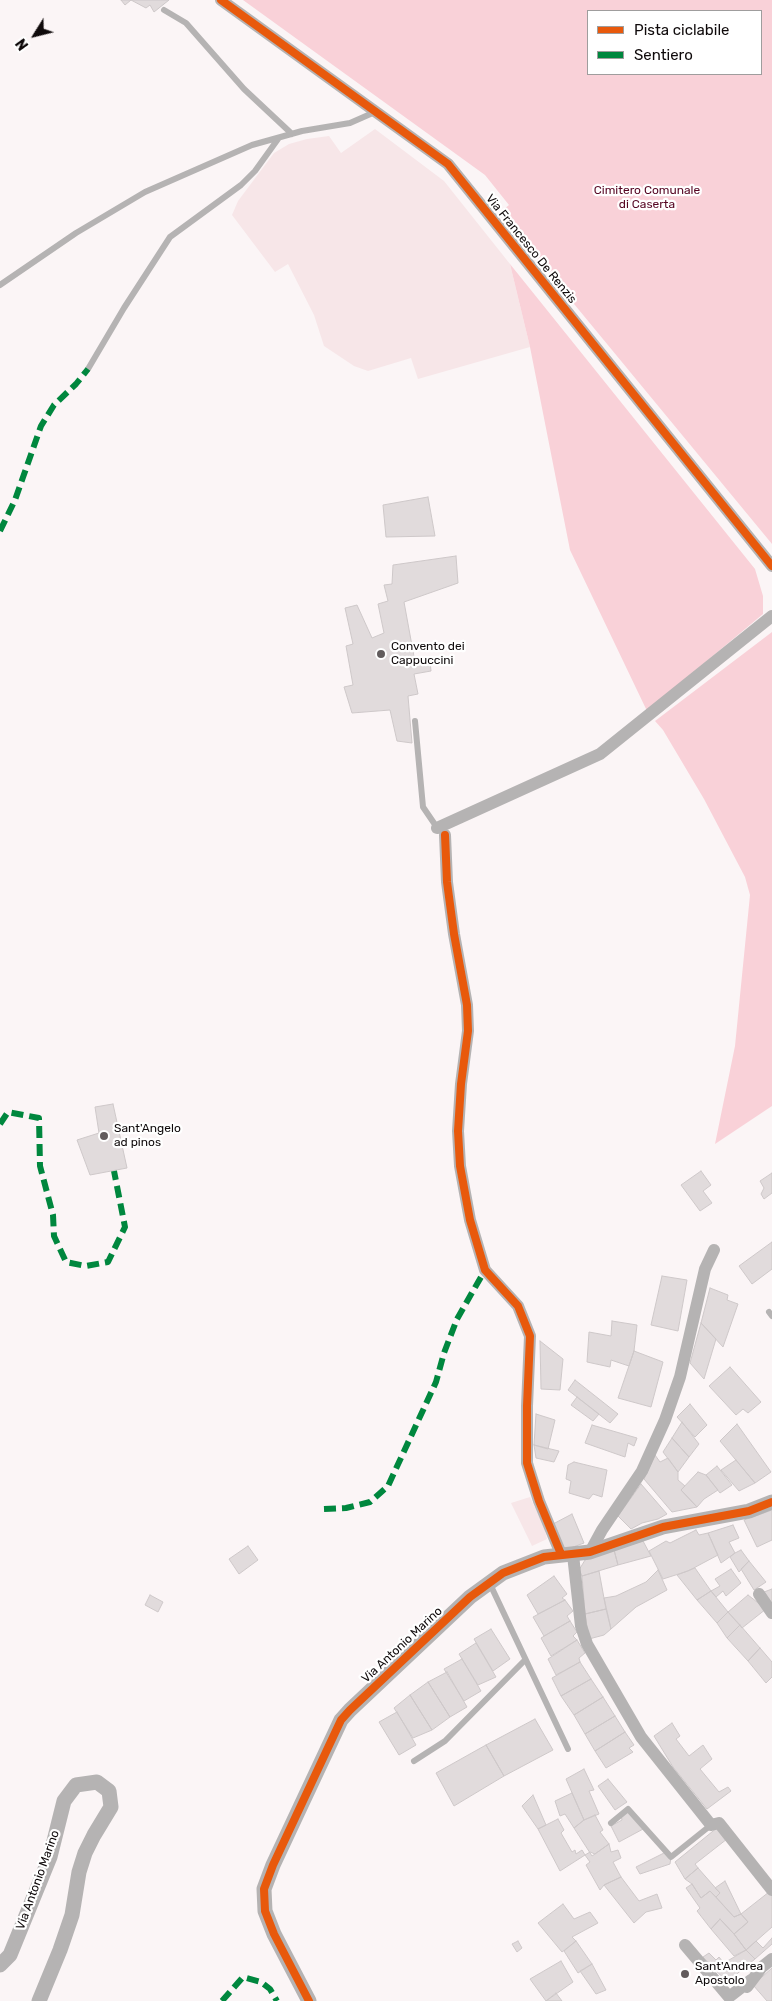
<!DOCTYPE html>
<html>
<head>
<meta charset="utf-8">
<style>
  body { margin:0 }
  #map { position:relative; width:772px; height:2001px; overflow:hidden; background:#fbf5f6; font-family:Rubik,sans-serif }
  canvas { display:block }
  .legend { position:absolute; left:587px; top:10px; width:175px; height:65px; box-sizing:border-box; background:#fff; border:1px solid #9f9d9d; margin:0; padding:6px 9px; list-style:none; font-size:15px; color:#0f0a0b }
  .legend li { display:flex; align-items:center; gap:10px; height:25px }
  .legend b { width:25px; border:1px solid #9f9d9d }
  .north { position:absolute; left:10px; top:10px; width:50px; height:50px; -webkit-text-stroke:4px #fff; paint-order:stroke; rotate:234deg; font-size:14px; font-weight:700; line-height:20px; text-align:center; color:#0f0a0b }
  .north::after { content:''; display:block; margin:auto; width:18px; height:22px; background:#0f0a0b; clip-path:polygon(50% 0,100% 100%,50% 72%,0 100%) }
</style>
</head>
<body>
<div id="map">
<canvas width="772" height="2001"></canvas>
<ul class="legend">
<li><b style="height:6px;background:#e8590c"></b>Pista ciclabile</li>
<li><b style="height:6px;background:#00873e"></b>Sentiero</li>
</ul>
<div class="north">N</div>
</div>
<script>
const c = document.querySelector('canvas').getContext('2d');
c.lineJoin = 'round';
function paint(path, color) { c.fillStyle = color; c.fill(path, 'evenodd'); }
const shape = rows => new Path2D(rows.map(r => 'M' + r).join(''));
function strokePath(path, color, width, dash) { c.strokeStyle = color; c.lineWidth = width; c.lineCap = dash ? 'butt' : 'round'; c.setLineDash(dash || []); c.stroke(path); }
function label(font, color, halo, rows, align = 'center') {
  c.font = font + ' Rubik,sans-serif'; c.lineWidth = 4.5; c.setLineDash([]); c.textBaseline = 'middle'; c.strokeStyle = halo; c.fillStyle = color; for (const [text, x, y, turn = 0] of rows) {
    c.save(); c.translate(x, y); c.rotate((+turn || 0) * Math.PI / 180); c.textAlign = isNaN(turn) ? turn : align; if (halo) c.strokeText(text, 0, 0); c.fillText(text, 0, 0); c.restore();
  }
}
paint(shape([
  [375,129,444,181,510,264,530,347,418,379,411,358,368,371,354,366,324,346,314,315,288,264,275,272,232,215,238,201,274,153,289,144,307,139,329,136,341,153],
  [530,1497,544,1526,547,1539,532,1546,511,1503]
]), '#f7e6e8');
paint(shape([
  [243,0,772,0,772,544,499,213,509,205,485,175],
  [761,11,761,74,588,74,588,11],
  [510,264,755,569,763,596,763,614,647,711,570,550,530,347],
  [772,632,772,1106,715,1144,735,1046,750,895,745,877,704,799,663,730,655,721]
]), '#f9d1d8');
const building = shape([
  [121,0,169,0,154,12,150,5,146,8,131,0,125,5,121,0],
  [428,497,435,536,386,537,383,505,428,497],
  [456,556,458,583,404,602,415,662,430,661,431,671,414,674,418,694,408,696,412,743,397,741,390,710,352,713,344,687,353,685,346,646,353,644,345,608,357,605,372,638,384,633,378,604,388,601,384,585,392,584,393,565,456,556],
  [113,1104,127,1168,90,1175,77,1140,99,1133,95,1107,113,1104],
  [701,1171,711,1185,703,1191,712,1203,700,1211,681,1185,701,1171],
  [772,1173,772,1193,764,1199,761,1194,764,1188,760,1181,772,1173],
  [772,1242,772,1269,752,1284,739,1266,772,1242],
  [662,1276,687,1280,678,1331,651,1325,662,1276],
  [710,1288,728,1295,727,1300,738,1304,723,1347,701,1323,710,1288],
  [612,1321,637,1325,634,1351,629,1366,611,1360,610,1367,587,1362,589,1332,611,1336,612,1321],
  [701,1323,716,1339,704,1379,690,1363,701,1323],
  [540,1341,563,1359,560,1390,541,1389,540,1341],
  [634,1351,663,1362,651,1407,618,1398,634,1351],
  [730,1367,761,1402,748,1413,743,1409,736,1415,709,1386,730,1367],
  [575,1380,618,1414,610,1423,568,1390,575,1380],
  [577,1397,599,1414,593,1421,571,1405,577,1397],
  [690,1404,707,1425,695,1437,677,1417,690,1404],
  [536,1414,555,1420,548,1449,534,1445,536,1414],
  [682,1422,699,1444,689,1457,672,1438,682,1422],
  [737,1424,771,1472,755,1483,720,1441,737,1424],
  [592,1425,637,1438,634,1446,628,1443,625,1457,585,1443,592,1425],
  [672,1438,689,1457,678,1472,663,1452,672,1438],
  [534,1445,559,1451,554,1462,536,1458,534,1445],
  [655,1455,660,1462,668,1458,678,1472,678,1480,685,1486,681,1490,697,1507,672,1512,644,1479,655,1455],
  [736,1460,755,1483,739,1491,721,1470,736,1460],
  [574,1462,607,1470,602,1497,593,1494,589,1499,569,1493,571,1481,566,1479,568,1465,574,1462],
  [717,1466,732,1485,720,1493,706,1475,717,1466],
  [698,1472,706,1475,718,1490,704,1499,697,1507,681,1490,698,1472],
  [641,1484,667,1514,658,1519,642,1523,631,1529,618,1516,641,1484],
  [772,1510,772,1540,757,1547,744,1520,772,1510],
  [572,1514,584,1543,565,1550,553,1524,572,1514],
  [733,1525,739,1538,729,1542,735,1553,721,1563,708,1533,733,1525],
  [696,1530,699,1535,708,1533,718,1555,688,1571,663,1579,649,1551,666,1541,670,1543,696,1530],
  [643,1541,651,1556,618,1565,614,1550,643,1541],
  [248,1546,258,1560,239,1574,229,1559,248,1546],
  [614,1550,618,1565,582,1576,579,1570,585,1560,614,1550],
  [741,1550,749,1561,739,1572,730,1557,735,1553,741,1550],
  [749,1561,766,1582,754,1590,741,1569,749,1561],
  [695,1568,711,1591,697,1600,677,1575,695,1568],
  [731,1569,741,1583,726,1596,723,1591,716,1597,711,1591,720,1586,715,1579,731,1569],
  [658,1570,667,1590,636,1607,611,1629,604,1598,616,1596,646,1582,658,1570],
  [599,1571,606,1609,585,1614,582,1576,599,1571],
  [554,1576,567,1594,562,1598,565,1600,538,1614,527,1595,554,1576],
  [772,1589,772,1610,764,1592,772,1589],
  [711,1591,728,1612,717,1623,697,1600,711,1591],
  [150,1595,163,1602,158,1612,145,1605,150,1595],
  [748,1595,766,1609,742,1628,728,1612,748,1595],
  [565,1600,573,1611,567,1616,570,1621,544,1636,533,1617,565,1600],
  [606,1609,611,1629,604,1635,589,1639,585,1614,606,1609],
  [728,1612,740,1625,727,1638,717,1623,728,1612],
  [570,1621,577,1632,573,1636,577,1640,551,1656,541,1638,570,1621],
  [740,1625,760,1648,748,1661,727,1638,740,1625],
  [491,1629,510,1659,493,1671,474,1639,491,1629],
  [577,1640,585,1653,579,1658,580,1662,556,1675,548,1659,577,1640],
  [476,1643,496,1677,478,1685,459,1654,476,1643],
  [760,1648,772,1662,772,1677,766,1683,748,1661,760,1648],
  [462,1659,481,1691,464,1701,444,1669,462,1659],
  [580,1662,591,1679,561,1696,552,1678,580,1662],
  [447,1672,467,1707,450,1717,428,1682,447,1672],
  [591,1679,603,1697,574,1715,561,1696,591,1679],
  [428,1682,450,1717,432,1730,410,1695,428,1682],
  [410,1695,432,1730,413,1738,394,1708,410,1695],
  [603,1697,615,1716,585,1734,574,1715,603,1697],
  [397,1712,416,1745,399,1755,379,1722,397,1712],
  [615,1716,625,1732,595,1751,585,1734,615,1716],
  [535,1719,553,1750,504,1776,486,1745,535,1719],
  [672,1723,680,1736,676,1739,689,1756,703,1745,712,1759,700,1769,719,1792,728,1787,731,1791,707,1809,673,1767,654,1736,672,1723],
  [625,1732,634,1745,629,1748,633,1752,606,1768,595,1751,625,1732],
  [486,1745,504,1776,454,1806,436,1773,486,1745],
  [584,1769,594,1790,589,1791,599,1814,584,1820,566,1779,584,1769],
  [608,1779,627,1802,615,1810,598,1786,608,1779],
  [572,1793,584,1820,574,1828,565,1814,560,1816,555,1801,572,1793],
  [533,1795,546,1825,538,1829,522,1806,533,1795],
  [628,1809,645,1828,619,1842,611,1826,622,1820,621,1815,628,1809],
  [595,1815,603,1830,600,1832,609,1844,592,1856,574,1828,584,1820,595,1815],
  [558,1819,564,1830,561,1833,572,1852,575,1850,576,1854,582,1850,585,1855,560,1871,538,1829,558,1819],
  [718,1827,727,1839,695,1864,698,1868,685,1879,675,1862,718,1827],
  [609,1844,611,1852,618,1850,621,1858,613,1862,621,1877,604,1885,600,1890,586,1865,590,1862,585,1855,590,1852,595,1854,609,1844],
  [666,1852,671,1857,670,1864,640,1874,636,1867,666,1852],
  [698,1868,720,1893,716,1897,710,1891,701,1898,692,1884,685,1879,698,1868],
  [621,1877,639,1901,657,1894,662,1908,646,1912,634,1923,604,1885,621,1877],
  [725,1881,741,1914,734,1917,716,1897,720,1893,715,1888,725,1881],
  [692,1884,701,1898,710,1891,734,1917,741,1914,748,1922,734,1934,720,1919,711,1929,697,1911,700,1908,686,1888,692,1884],
  [769,1892,772,1896,772,1927,746,1950,734,1934,748,1922,741,1914,769,1892],
  [563,1904,574,1919,590,1912,598,1923,572,1937,576,1941,562,1952,538,1923,563,1904],
  [720,1919,734,1934,746,1950,734,1956,711,1929,720,1919],
  [772,1938,772,1944,755,1959,746,1950,756,1941,763,1948,772,1938],
  [518,1941,522,1948,517,1952,512,1944,518,1941],
  [576,1941,592,1964,578,1973,564,1951,576,1941],
  [746,1950,755,1959,727,1982,703,1957,709,1953,716,1960,719,1957,724,1963,746,1950],
  [561,1961,573,1982,546,2001,530,1979,561,1961],
  [592,1964,606,1990,596,1994,580,1971,592,1964],
  [772,1968,772,2001,767,2001,753,1985,772,1968],
  [556,1993,562,2001,546,2001,556,1993]
]);
paint(building, '#e1dbdc');
strokePath(building, '#cec8c9', 1);
strokePath(shape([
  [164,10,186,23,244,89,292,134],
  [0,285,76,233,145,192,252,145,302,131,350,123,375,112],
  [88,369,124,308,170,237,241,185,255,171,278,139],
  [415,721,423,807,438,829],
  [769,1312,772,1316],
  [490,1584,568,1749],
  [414,1761,445,1741,525,1660],
  [611,1823,628,1809,671,1857,711,1825]
]), '#b5b3b3', 6);
strokePath(shape([
  [221,0,448,164,772,566],
  [437,828,600,754,772,616],
  [445,835,447,882,454,934,467,1005,468,1031,461,1084,458,1131,460,1166,470,1220,485,1270,518,1306,530,1336,527,1406,527,1463,539,1501,561,1554],
  [590,1552,602,1530,642,1471,665,1420,680,1377,705,1269,714,1250],
  [573,1555,581,1626,587,1644,641,1737,711,1825,719,1823,772,1890],
  [759,1594,772,1613],
  [685,1945,729,1997,751,1980],
  [747,1987,762,1967,772,1959]
]), '#b5b3b3', 12);
strokePath(shape([
  [0,1965,10,1955,50,1857,64,1801,76,1785,97,1782,109,1791,111,1807,94,1835,85,1853,79,1872,72,1915,60,1950,39,2001],
  [309,2001,274,1934,265,1911,264,1889,273,1865,341,1720,350,1710,470,1597,503,1573,544,1557,590,1552,663,1527,749,1511,772,1502]
]), '#b5b3b3', 15);
strokePath(shape([
  [0,531,15,500,41,426,54,405,76,384,88,369],
  [0,1124,8,1112,39,1118,40,1166,53,1215,54,1236,66,1262,86,1266,108,1262,125,1227,114,1171],
  [324,1509,346,1508,370,1502,388,1486,436,1382,444,1353,457,1319,485,1270],
  [222,2001,243,1977,261,1982,270,1989,277,2001]
]), '#00873e', 6, [12, 6]);
strokePath(shape([
  [221,0,448,164,772,566],
  [445,835,447,882,454,934,467,1005,468,1031,461,1084,458,1131,460,1166,470,1220,485,1270,518,1306,530,1336,527,1406,527,1463,539,1501,561,1554],
  [309,2001,274,1934,265,1911,264,1889,273,1865,341,1720,350,1710,470,1597,503,1573,544,1557,590,1552,663,1527,749,1511,772,1502]
]), '#e8590c', 8);
for (const [x, y, r, color] of [
  [381,654,5,"#625c5d"],
  [104,1136,5,"#625c5d"],
  [685,1974,5,"#625c5d"]
]) { const dot = new Path2D(); dot.arc(x, y, r, 0, 2 * Math.PI); c.fillStyle = color; c.fill(dot); strokePath(dot, '#fff', 2); }
label('12px', '#550522', '#fff', [
  ["Cimitero Comunale",647,191],
  ["di Caserta",647,205]
]);
label('12px', '#0f0a0b', '#fff', [
  ["Via Francesco De Renzis",531,249,51],
  ["Via Antonio Marino",402,1645,-43],
  ["Via Antonio Marino",38,1880,-70]
]);
label('12px', '#0f0a0b', '#fff', [
  ["Convento dei",391,647],
  ["Cappuccini",391,661],
  ["Sant'Angelo",114,1129],
  ["ad pinos",114,1143],
  ["Sant'Andrea",695,1967],
  ["Apostolo",695,1981]
], 'left');
</script>
</body>
</html>
